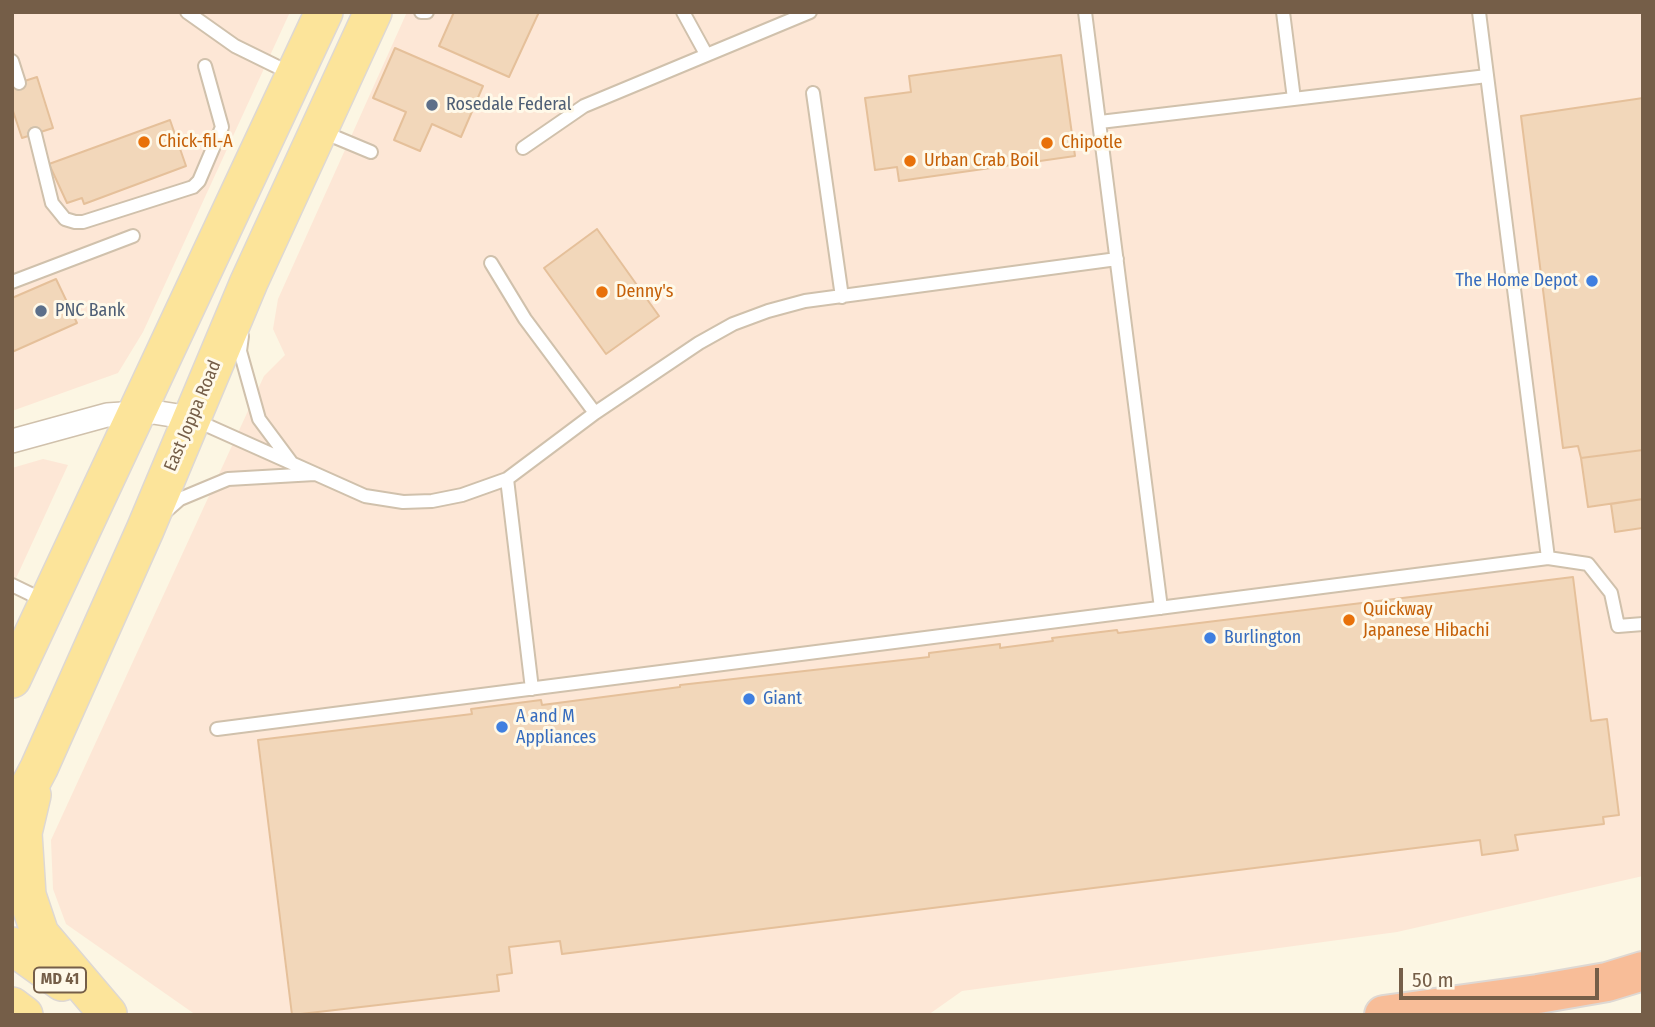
<!DOCTYPE html>
<html>
<head>
<meta charset="utf-8">
<style>
  body { margin:0 }
  #map { position:relative; width:1655px; height:1027px; overflow:hidden; background:#fcf6e3; font-family:"Fira Sans Condensed",sans-serif }
  canvas { display:block }
  .frame { position:absolute; inset:0; border:14px solid #755e48; pointer-events:none }
  .scale { position:absolute; left:1399px; top:968px; width:200px; height:32px; box-sizing:border-box; border:4px solid #755e48; border-top:0; padding-left:9px; font-size:21px; line-height:24px; white-space:nowrap; color:#755e48; -webkit-text-stroke:5px #fff9e9; paint-order:stroke }
</style>
</head>
<body>
<div id="map">
<canvas width="1655" height="1027"></canvas>
<div class="frame"></div>
<div class="scale">50 m</div>
</div>
<script>
const c = document.querySelector('canvas').getContext('2d');
c.lineJoin = 'round';
function paint(path, color) { c.fillStyle = color; c.fill(path, 'evenodd'); }
const shape = rows => new Path2D(rows.map(r => 'M' + r).join(''));
function strokePath(path, color, width, dash) { c.strokeStyle = color; c.lineWidth = width; c.lineCap = dash ? 'butt' : 'round'; c.setLineDash(dash || []); c.stroke(path); }
function label(font, color, halo, rows, align = 'center') {
  c.font = font + ' "Fira Sans Condensed",sans-serif'; c.lineWidth = 6; c.setLineDash([]); c.textBaseline = 'middle'; c.strokeStyle = halo; c.fillStyle = color; for (const [text, x, y, turn = 0] of rows) {
    c.save(); c.translate(x, y); c.rotate((+turn || 0) * Math.PI / 180); c.textAlign = isNaN(turn) ? turn : align; if (halo) c.strokeText(text, 0, 0); c.fillText(text, 0, 0); c.restore();
  }
}
paint(shape([
  [12,12,290,12,143,332,118,373,12,411],
  [407,12,1643,12,1643,876,1397,932,962,991,928,1015,196,1015,66,924,53,889,51,840,264,376,285,355,273,329,278,299],
  [43,459,68,465,12,587,12,468]
]), '#fde7d6');
const building = shape([
  [454,12,539,12,509,77,439,46,454,12],
  [395,48,483,86,461,137,432,124,420,151,394,140,406,112,373,98,395,48],
  [1061,55,1075,156,899,181,897,167,875,170,865,98,911,92,909,76,1061,55],
  [37,77,53,128,22,138,12,108,12,85,37,77],
  [1643,98,1643,450,1581,458,1578,446,1563,448,1521,116,1643,98],
  [170,120,186,166,84,204,82,198,67,203,49,164,170,120],
  [597,229,659,316,606,354,544,268,597,229],
  [56,279,77,323,12,352,12,298,56,279],
  [1643,450,1643,499,1588,507,1581,458,1643,450],
  [1643,499,1643,532,1642,528,1615,532,1611,504,1643,499],
  [1573,577,1591,721,1607,719,1619,815,1603,817,1604,824,1515,835,1518,850,1482,855,1480,840,562,954,560,941,509,947,512,973,497,975,499,991,292,1015,258,740,472,714,471,709,541,700,542,705,680,687,680,685,929,657,929,653,1000,644,1000,648,1053,641,1052,638,1117,630,1118,633,1573,577]
]);
paint(building, '#f2d7ba');
strokePath(building, '#e5c09a', 2);
const lane = shape([
  [187,12,235,46,292,74],
  [421,12,427,12],
  [683,12,706,54],
  [1085,12,1161,608],
  [1283,12,1294,99],
  [1479,12,1548,558],
  [12,61,19,83],
  [813,93,842,297],
  [1100,122,1487,76],
  [323,132,371,152],
  [35,134,52,203,65,219,75,222,83,222,193,187,199,181,222,127,205,66],
  [523,148,584,106,810,12],
  [491,263,525,319,595,413],
  [12,282,133,236],
  [242,336,240,351,259,419,291,462],
  [195,420,365,496,403,502,432,501,462,495,507,479,595,413,699,343,733,324,768,311,805,301,1117,259],
  [507,479,532,689],
  [164,513,180,499,228,479,315,474],
  [12,585,47,602],
  [217,729,1548,558,1588,564,1611,593,1618,626,1643,624]
]);
const street = shape([
  [12,441,107,415,153,412,191,418]
]);
const primary = shape([
  [12,679,324,12],
  [32,795,23,833,27,895,40,934,108,1014],
  [12,819,39,768,145,530,249,282,373,12],
  [12,946,62,982],
  [12,1006,24,1015]
]);
const highway = shape([
  [1384,1015,1538,994,1607,982,1643,971]
]);
strokePath(lane, '#d0c1ac', 16);
strokePath(street, '#d0c1ac', 26);
strokePath(primary, '#ded8d3', 40);
strokePath(highway, '#ded8d3', 42);
strokePath(lane, '#fff', 12);
strokePath(street, '#fff', 23);
strokePath(primary, '#fce49a', 37);
strokePath(highway, '#f8bd98', 38);
for (const [x, y, r, color] of [
  [432,105,7,"#5c6f8a"],
  [144,142,7,"#e8710a"],
  [1047,143,7,"#e8710a"],
  [910,161,7,"#e8710a"],
  [1592,281,7,"#3f7fe0"],
  [602,292,7,"#e8710a"],
  [41,311,7,"#5c6f8a"],
  [1349,620,7,"#e8710a"],
  [1210,638,7,"#3f7fe0"],
  [749,699,7,"#3f7fe0"],
  [502,727,7,"#3f7fe0"]
]) { const dot = new Path2D(); dot.arc(x, y, r, 0, 2 * Math.PI); c.fillStyle = color; c.fill(dot); strokePath(dot, '#fff9e9', 2.5); }
for (const [x, y, w] of [
  [60,980,52]
]) { const box = new Path2D(); box.roundRect(x - w / 2, y - 12.5, w, 25, 5); c.fillStyle = '#fff9e9'; c.fill(box); strokePath(box, '#755e48', 2); }
label('bold 16px', '#755e48', null, [
  ["MD 41",60,980]
]);
label('18px', '#4e5e75', '#fff9e9', [
  ["Rosedale Federal",446,105],
  ["PNC Bank",55,311]
], 'left');
label('18px', '#c56008', '#fff9e9', [
  ["Chick-fil-A",158,142],
  ["Chipotle",1061,143],
  ["Urban Crab Boil",924,161],
  ["Denny's",616,292],
  ["Quickway",1363,610],
  ["Japanese Hibachi",1363,631]
], 'left');
label('18px', '#366cbe', '#fff9e9', [
  ["The Home Depot",1578,281,"right"],
  ["Burlington",1224,638],
  ["Giant",763,699],
  ["A and M",516,717],
  ["Appliances",516,738]
], 'left');
label('18px', '#755e48', '#fff9e9', [
  ["East Joppa Road",193,416,-67]
]);
</script>
</body>
</html>
